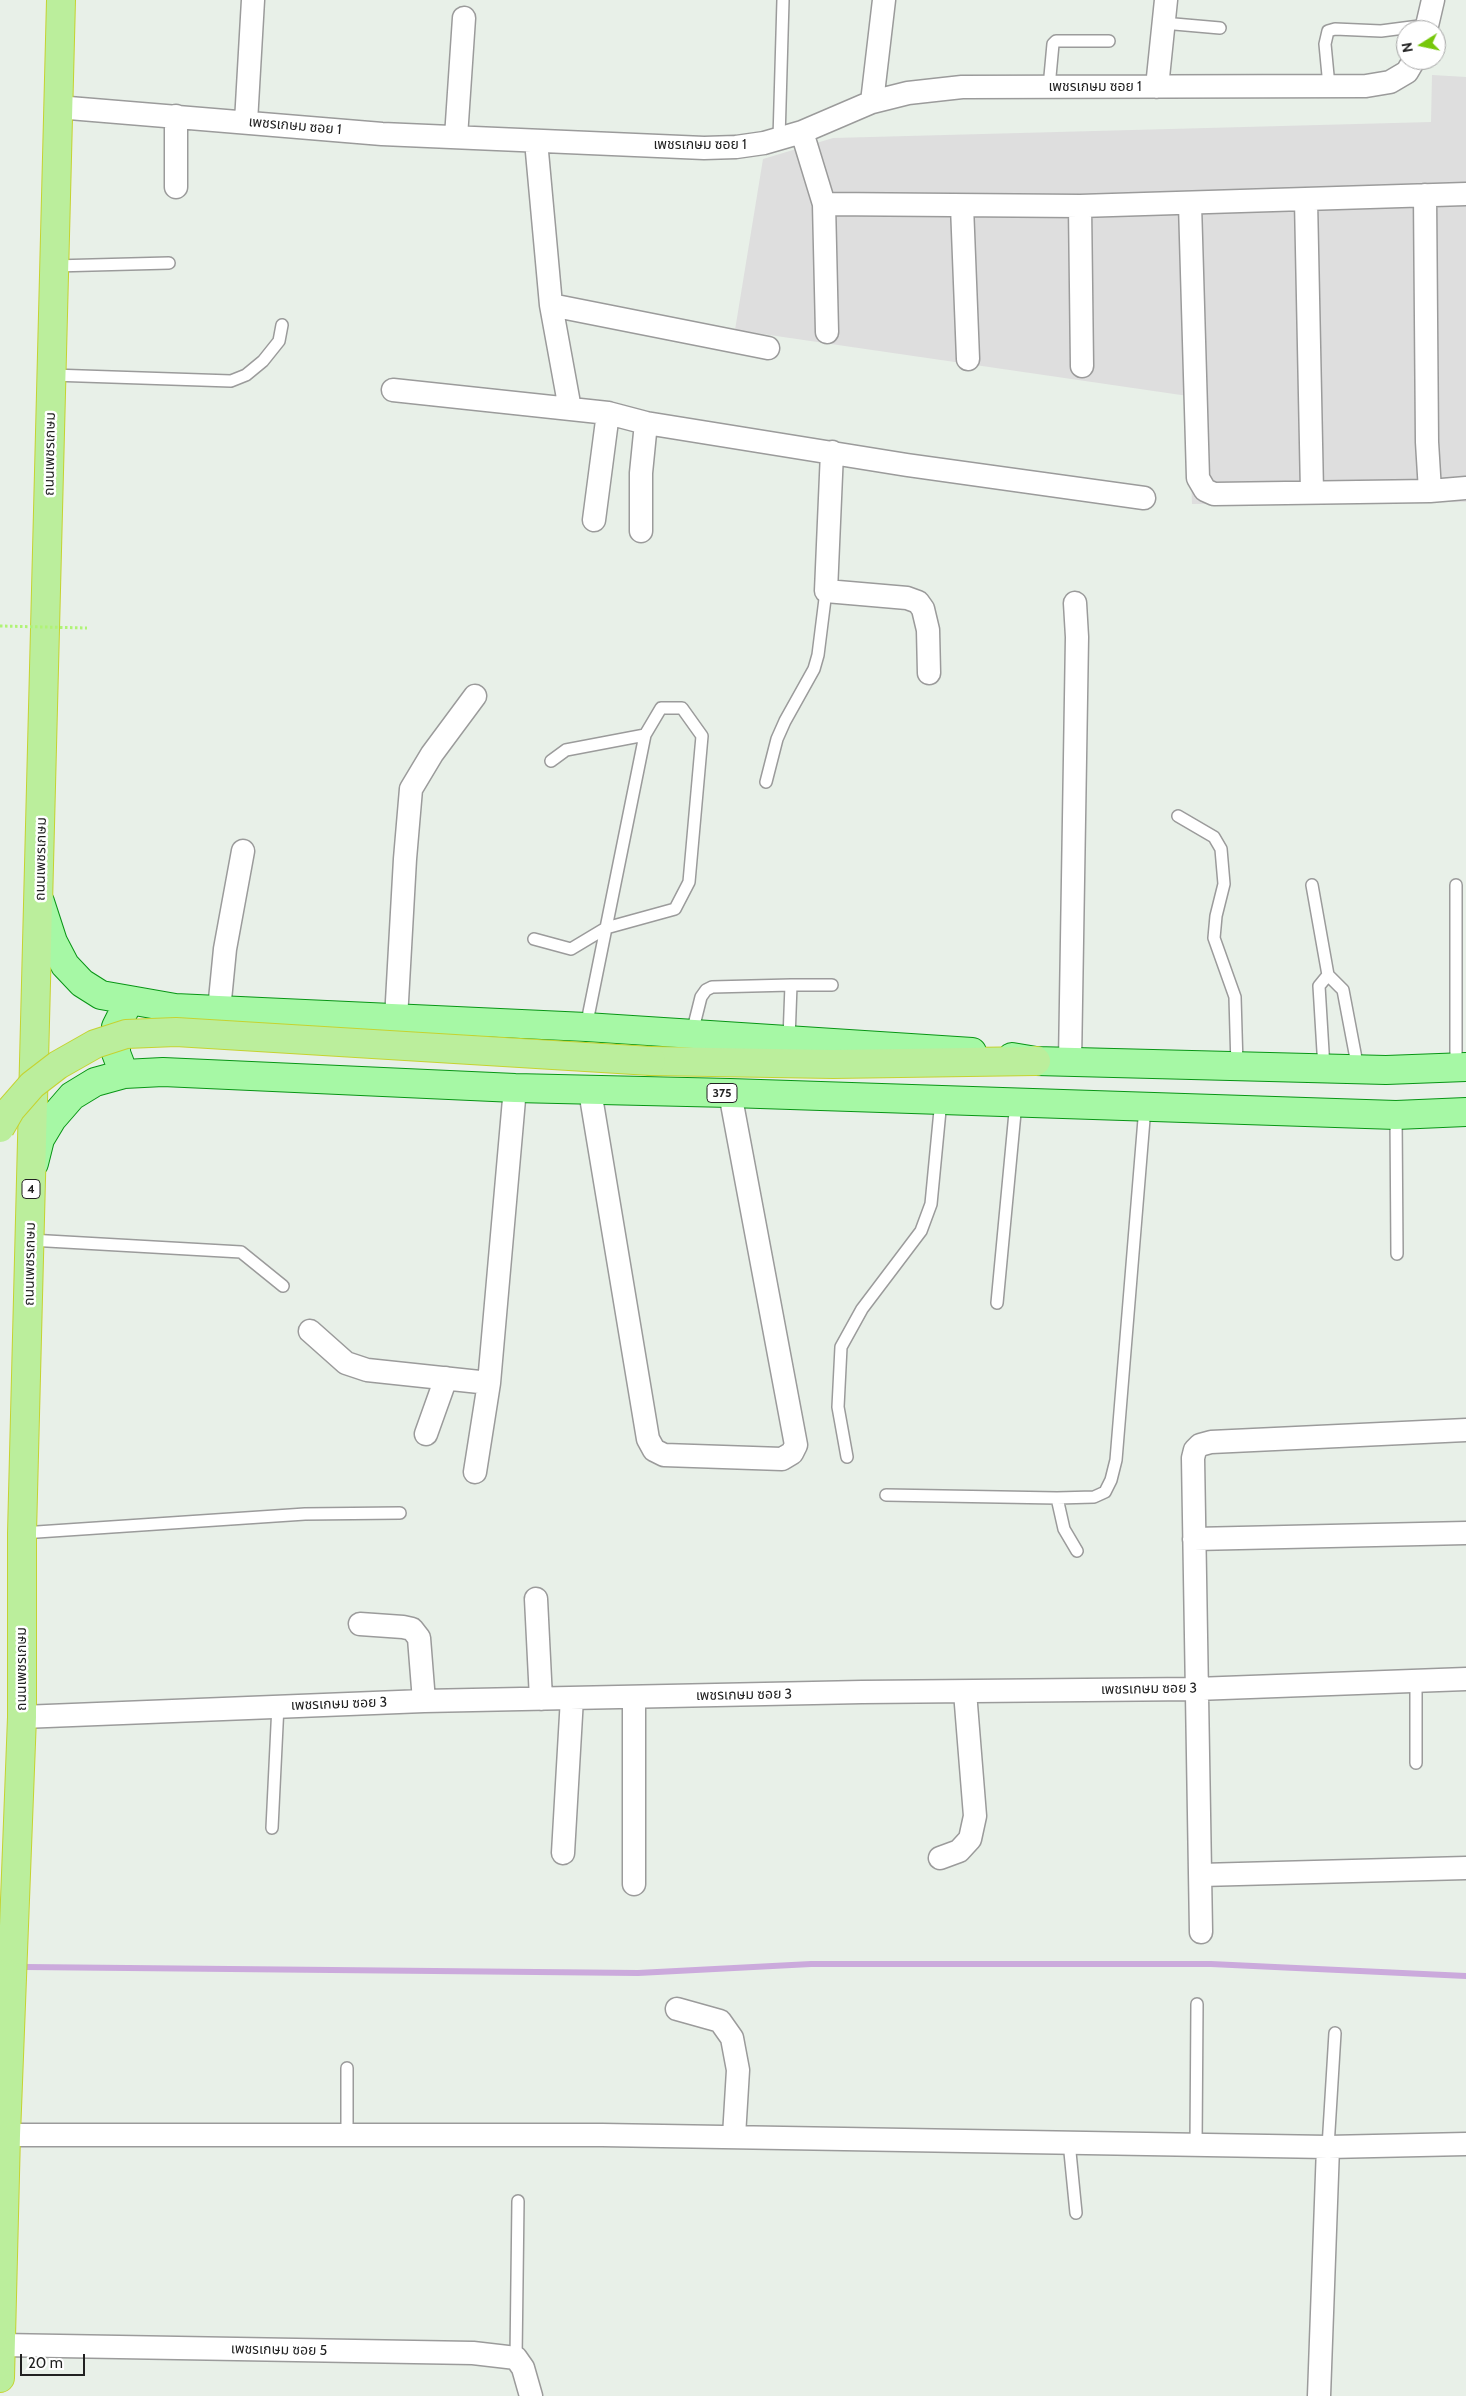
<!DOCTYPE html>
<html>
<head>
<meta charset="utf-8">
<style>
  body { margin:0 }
  #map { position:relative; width:1466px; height:2396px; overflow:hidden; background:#e8f0e8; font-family:Cabin,sans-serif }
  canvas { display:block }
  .north { position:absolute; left:1396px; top:20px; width:50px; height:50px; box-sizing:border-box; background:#fff; border:1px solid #a6a6a6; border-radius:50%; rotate:260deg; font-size:14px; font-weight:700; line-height:20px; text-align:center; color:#212121 }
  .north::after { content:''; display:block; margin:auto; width:18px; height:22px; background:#76c70a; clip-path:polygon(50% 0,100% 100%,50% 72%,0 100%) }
  .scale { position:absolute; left:20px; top:2354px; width:65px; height:22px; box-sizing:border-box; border:2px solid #212121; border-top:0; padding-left:6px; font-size:15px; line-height:18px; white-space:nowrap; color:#212121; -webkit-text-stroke:4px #fff; paint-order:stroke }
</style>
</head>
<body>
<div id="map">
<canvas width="1466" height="2396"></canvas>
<div class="north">N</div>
<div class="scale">20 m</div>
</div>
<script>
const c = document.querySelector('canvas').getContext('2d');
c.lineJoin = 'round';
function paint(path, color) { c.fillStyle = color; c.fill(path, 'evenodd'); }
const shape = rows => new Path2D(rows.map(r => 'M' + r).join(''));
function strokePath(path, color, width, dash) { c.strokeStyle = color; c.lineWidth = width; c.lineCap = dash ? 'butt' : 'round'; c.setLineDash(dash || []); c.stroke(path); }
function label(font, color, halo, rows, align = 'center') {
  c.font = font + ' Cabin,"Noto Sans Thai",sans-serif'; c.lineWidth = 5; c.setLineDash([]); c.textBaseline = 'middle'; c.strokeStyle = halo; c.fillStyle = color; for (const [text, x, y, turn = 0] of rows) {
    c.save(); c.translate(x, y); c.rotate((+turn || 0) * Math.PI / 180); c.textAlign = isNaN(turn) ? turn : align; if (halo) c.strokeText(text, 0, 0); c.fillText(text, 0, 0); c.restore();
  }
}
paint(shape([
  [1432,75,1466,77,1466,502,1192,504,1188,396,735,330,763,159,833,138,1431,122]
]), '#dedede');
strokePath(shape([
  [26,1967,638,1973,811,1964,1211,1964,1466,1976]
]), '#cbaadc', 6);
const service = shape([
  [1163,23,1220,28],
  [1329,86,1325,44,1328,31,1335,29,1381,31,1427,25],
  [1049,87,1053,44,1056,41,1109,41],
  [779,139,783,0],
  [54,266,169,263],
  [52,375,231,381,246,375,263,361,279,341,282,325],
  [551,761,566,750,645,735],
  [766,782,777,739,785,721,814,669,818,655,826,591],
  [1178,816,1214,837,1221,849,1224,884,1216,916,1214,938,1235,997,1237,1066],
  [1312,885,1328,975,1343,990,1358,1069],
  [1456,885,1456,1067],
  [534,939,571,949,606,928,675,909,689,882,702,736,682,708,661,708,645,735,606,928,586,1027],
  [692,1033,701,997,706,990,712,987,791,985],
  [789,1039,791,985,832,985],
  [1324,1068,1319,986,1328,975],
  [1396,1115,1397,1254],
  [30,1240,241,1252,283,1286],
  [997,1303,1016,1102],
  [847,1457,838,1407,841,1347,862,1309,921,1231,931,1204,941,1100],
  [886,1495,1057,1498,1094,1497,1105,1492,1111,1480,1116,1460,1145,1107],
  [1057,1498,1064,1529,1077,1551],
  [22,1533,305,1514,400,1513],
  [1416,1681,1416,1763],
  [272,1828,278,1705],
  [347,2068,347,2135],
  [1069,2142,1076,2213],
  [1196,2145,1197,2004],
  [1328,2147,1335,2033],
  [516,2358,518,2201]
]);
const minor = shape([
  [1426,30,1433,0],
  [1157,87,1166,0],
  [872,102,884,0],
  [57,107,382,134,704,148,736,147,764,143,802,132,872,102,908,93,962,87,1366,86,1390,82,1407,72,1414,60],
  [176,116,176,187],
  [246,122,253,0],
  [802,132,824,204,827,332],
  [456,137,464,18],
  [536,141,551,305,570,409],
  [1306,200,1312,492],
  [824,204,1080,206,1466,194],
  [1190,204,1198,478,1205,490,1214,494,1430,491,1427,442,1425,195],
  [962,206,968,359],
  [1080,206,1082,366],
  [551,305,768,348],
  [393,390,608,413,646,423,907,465,1144,498],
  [832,452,826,591,907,598,918,602,923,609,928,630,929,673],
  [1430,491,1466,488],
  [594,520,608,413],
  [641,531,641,473,646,423],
  [219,1010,225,949,243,851],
  [396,1019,405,859,411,789,432,754,475,696],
  [1070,1062,1077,637,1075,603],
  [590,1091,648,1439,654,1450,664,1455,782,1459,792,1453,796,1445,730,1093],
  [310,1331,346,1363,367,1370,489,1383],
  [426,1434,446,1378],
  [475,1472,489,1383,515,1088],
  [1194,1539,1466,1533],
  [536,1599,541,1699],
  [360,1624,403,1627,412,1629,419,1638,424,1701],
  [634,1697,634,1884],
  [22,1717,424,1701,862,1692,1196,1689,1466,1679],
  [563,1853,572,1698],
  [940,1858,959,1851,970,1839,975,1816,965,1692],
  [1201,1875,1466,1868],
  [1201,1932,1193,1458,1195,1450,1200,1445,1211,1442,1466,1430],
  [677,2009,720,2021,732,2038,738,2070,734,2136],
  [6,2135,602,2135,1328,2147,1466,2144],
  [1,2345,473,2353,516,2358,523,2368,531,2396],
  [1319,2396,1328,2147]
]);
const primary = shape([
  [40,902,53,942,65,965,82,983,101,995,175,1008,586,1027,972,1052],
  [1012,1057,1036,1061,1386,1070,1466,1067],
  [124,1074,116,1053,116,1027,129,1001],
  [34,1163,40,1139,52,1119,72,1096,95,1082,124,1074,163,1072,515,1088,730,1093,1396,1115,1466,1112]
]);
const trunk = shape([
  [651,1061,833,1064,1036,1061],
  [0,2378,6,2135,22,1717,22,1533,61,0]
]);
strokePath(service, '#9b9b9b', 14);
strokePath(minor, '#9b9b9b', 25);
strokePath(primary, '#089515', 30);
strokePath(trunk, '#c5d330', 30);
strokePath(service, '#fff', 11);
strokePath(minor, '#fff', 22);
strokePath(primary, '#a6f8a5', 28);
strokePath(trunk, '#bbee9c', 28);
const trunkBridge = shape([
  [0,1128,11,1109,32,1085,58,1065,95,1044,126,1034,176,1032,651,1061]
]);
strokePath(trunkBridge, '#c5d330', 30, []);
strokePath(shape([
  [0,626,87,628]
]), '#b0f376', 3, [2.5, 2.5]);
strokePath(trunkBridge, '#bbee9c', 28);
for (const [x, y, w] of [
  [722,1093,30],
  [31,1189,18]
]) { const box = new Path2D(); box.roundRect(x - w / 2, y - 9.5, w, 19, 4); c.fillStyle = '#fff'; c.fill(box); strokePath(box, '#212121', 1); }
label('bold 12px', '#212121', null, [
  ["375",722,1093],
  ["4",31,1189]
]);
label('14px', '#212121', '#fff', [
  ["เพชรเกษม ซอย 1",1095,87],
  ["เพชรเกษม ซอย 1",295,126,5],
  ["เพชรเกษม ซอย 1",700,145],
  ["ถนนเพชรเกษม",50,454,-89],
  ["ถนนเพชรเกษม",41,859,-89],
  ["ถนนเพชรเกษม",30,1264,-89],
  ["ถนนเพชรเกษม",22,1669,-90],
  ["เพชรเกษม ซอย 3",1149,1689,-1],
  ["เพชรเกษม ซอย 3",744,1695,-1],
  ["เพชรเกษม ซอย 3",339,1704,-2],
  ["เพชรเกษม ซอย 5",279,2350,1]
]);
</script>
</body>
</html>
